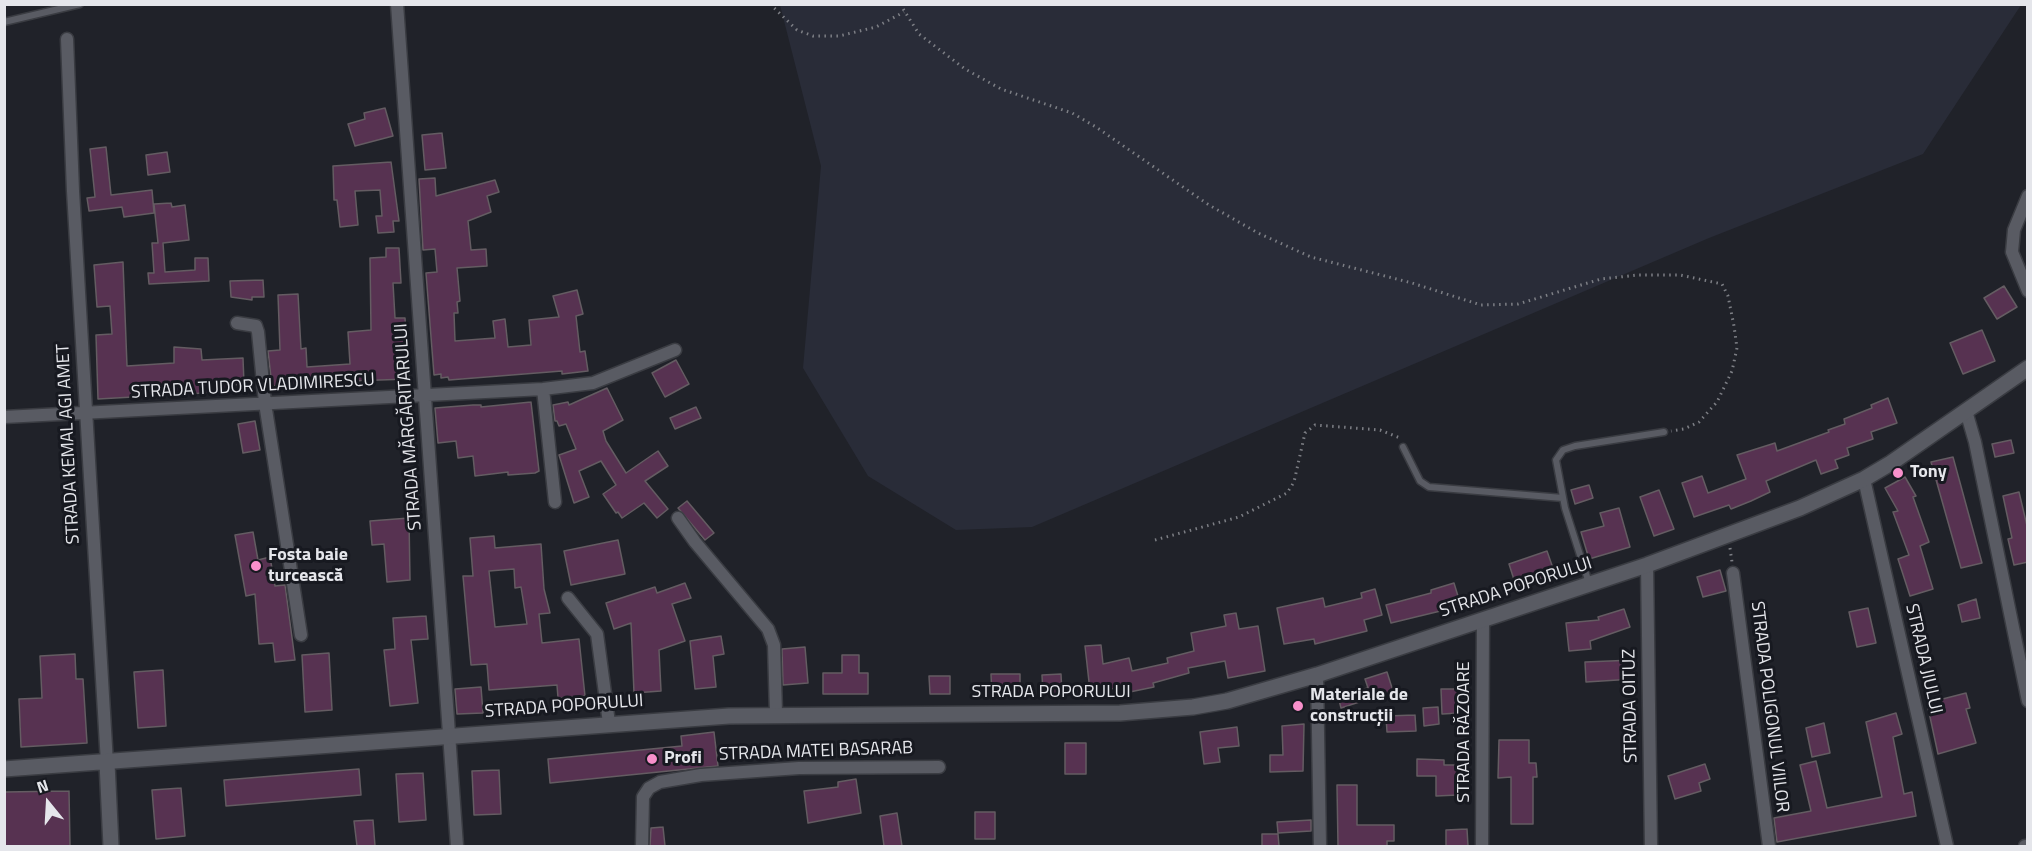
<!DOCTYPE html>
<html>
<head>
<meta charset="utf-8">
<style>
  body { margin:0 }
  #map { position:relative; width:2032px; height:851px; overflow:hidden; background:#202229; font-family:"Titillium Web",sans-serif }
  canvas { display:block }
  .frame { position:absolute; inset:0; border:6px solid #e5e6eb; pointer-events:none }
  .north { position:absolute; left:18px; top:773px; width:60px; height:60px; -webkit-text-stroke:4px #171920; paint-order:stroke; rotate:342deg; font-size:16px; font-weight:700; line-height:24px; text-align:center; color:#e5e6eb }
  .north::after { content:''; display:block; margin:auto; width:21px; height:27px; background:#e5e6eb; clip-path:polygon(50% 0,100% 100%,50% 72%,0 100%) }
</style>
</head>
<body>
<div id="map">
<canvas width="2032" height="851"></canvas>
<div class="frame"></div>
<div class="north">N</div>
</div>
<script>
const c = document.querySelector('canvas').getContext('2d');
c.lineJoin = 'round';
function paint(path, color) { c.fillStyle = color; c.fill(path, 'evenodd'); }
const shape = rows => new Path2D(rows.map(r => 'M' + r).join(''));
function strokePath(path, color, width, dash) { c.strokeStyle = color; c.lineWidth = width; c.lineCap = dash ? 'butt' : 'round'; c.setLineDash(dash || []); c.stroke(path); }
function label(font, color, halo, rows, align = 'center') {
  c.font = font + ' "Titillium Web",sans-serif'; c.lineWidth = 6; c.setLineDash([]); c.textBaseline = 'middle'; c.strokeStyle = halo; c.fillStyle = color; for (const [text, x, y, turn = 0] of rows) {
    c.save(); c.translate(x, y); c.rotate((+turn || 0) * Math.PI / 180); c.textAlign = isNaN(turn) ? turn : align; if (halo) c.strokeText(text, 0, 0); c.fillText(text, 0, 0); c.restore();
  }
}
paint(shape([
  [780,5,780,4,2021,5,1923,154,1709,238,1032,527,956,530,868,476,803,368,821,166]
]), '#292c38');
const building = shape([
  [385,108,393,136,355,146,348,124,365,119,364,113,385,108],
  [442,133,446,168,425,170,422,135,442,133],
  [106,147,111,195,152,190,154,213,124,217,122,207,89,211,87,198,95,197,90,149,106,147],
  [167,152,170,172,148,175,146,155,167,152],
  [391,162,399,221,393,221,394,232,378,233,376,216,382,216,380,190,355,191,358,225,340,227,337,200,334,200,333,166,391,162],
  [435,178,436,196,495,180,499,192,487,196,491,212,468,221,471,250,486,249,487,266,457,268,460,301,457,302,458,313,454,313,455,341,495,338,493,321,505,319,508,347,531,345,529,320,559,317,553,296,577,290,583,314,576,316,580,352,585,351,588,371,562,374,562,371,449,380,448,377,441,378,441,374,434,375,426,273,437,272,435,249,423,250,419,179,435,178],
  [171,203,172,207,185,205,189,240,163,243,165,272,195,270,195,258,208,258,209,281,149,284,148,273,154,273,152,243,158,243,154,204,171,203],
  [386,248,399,248,401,283,393,283,395,318,405,318,409,379,321,382,321,387,301,388,301,384,272,386,268,351,280,350,278,295,298,294,301,349,306,348,307,367,350,364,348,332,371,330,370,258,386,257,386,248],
  [123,262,127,366,174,363,174,347,201,349,202,360,243,358,244,384,233,385,233,389,203,393,98,399,96,335,112,334,110,306,97,307,94,265,123,262],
  [263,280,264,297,252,297,252,300,231,297,230,281,263,280],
  [2004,286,2017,307,1997,319,1984,298,2004,286],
  [1982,330,1995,361,1963,374,1950,343,1982,330],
  [676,360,689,384,665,397,652,373,676,360],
  [607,388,623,420,603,431,606,441,626,473,658,451,668,466,645,481,668,509,657,518,644,503,622,518,618,512,616,513,603,494,616,485,601,461,579,471,589,497,574,503,559,455,576,449,566,424,559,426,557,421,555,421,553,405,568,402,569,405,607,388],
  [1888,398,1897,423,1871,432,1873,439,1847,448,1849,455,1835,460,1838,468,1821,474,1816,460,1766,481,1770,492,1751,501,1731,509,1729,505,1694,517,1682,483,1702,476,1708,493,1746,479,1737,455,1775,443,1777,451,1829,432,1828,430,1845,424,1844,419,1872,408,1871,405,1888,398],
  [531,402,539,471,535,473,508,475,508,472,475,476,473,456,458,458,456,441,438,443,435,408,473,405,481,405,481,407,531,402],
  [696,407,701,418,675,429,670,418,696,407],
  [255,421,260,450,243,453,238,424,255,421],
  [2011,440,2014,453,1995,457,1992,444,2011,440],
  [1953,457,1982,563,1961,568,1931,462,1953,457],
  [1905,477,1916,496,1913,497,1929,542,1920,546,1933,589,1910,596,1898,559,1909,555,1893,512,1898,511,1885,488,1905,477],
  [1589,485,1593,498,1575,504,1571,490,1589,485],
  [1659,490,1674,529,1654,536,1640,497,1659,490],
  [2019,492,2028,530,2028,562,2014,565,2008,539,2012,538,2003,496,2019,492],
  [687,501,714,533,705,540,678,508,687,501],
  [1619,508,1630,547,1589,559,1581,532,1604,526,1600,513,1619,508],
  [409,518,410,580,387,582,384,544,372,545,370,521,409,518],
  [253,532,258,560,270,557,275,586,285,585,295,660,275,662,273,643,259,644,255,594,246,596,235,535,253,532],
  [494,536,495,548,541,544,544,589,550,613,539,614,542,643,579,639,585,696,558,698,557,685,489,690,487,664,471,665,463,576,473,576,470,538,494,536],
  [514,569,515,588,521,587,527,624,495,627,489,571,514,569],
  [618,540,625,574,571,585,564,551,618,540],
  [1547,551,1555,574,1516,586,1509,564,1547,551],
  [1720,570,1726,591,1703,597,1697,577,1720,570],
  [685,583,691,598,672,604,685,641,659,650,661,691,634,693,631,623,614,629,606,603,655,587,657,593,685,583],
  [1454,583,1461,606,1391,623,1386,605,1431,593,1431,590,1454,583],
  [1375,589,1382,615,1364,620,1367,631,1315,644,1314,639,1284,644,1277,608,1323,598,1325,607,1362,598,1361,593,1375,589],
  [1976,599,1980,618,1962,622,1958,605,1976,599],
  [1868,608,1876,643,1857,647,1849,612,1868,608],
  [1624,609,1630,627,1590,641,1591,649,1569,651,1566,623,1599,620,1598,617,1624,609],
  [1236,613,1239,629,1258,626,1265,671,1228,678,1225,661,1188,668,1189,673,1153,683,1154,687,1120,694,1119,688,1090,691,1085,646,1101,645,1103,664,1129,658,1132,671,1168,663,1167,658,1194,651,1191,633,1226,626,1224,615,1236,613],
  [426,616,428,639,411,640,418,703,390,706,384,650,395,649,393,618,426,616],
  [721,636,724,654,713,656,716,687,695,689,690,641,721,636],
  [805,647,808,683,783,685,782,649,805,647],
  [329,653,332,710,305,712,302,655,329,653],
  [75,654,76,679,83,679,87,743,21,747,19,699,42,698,40,656,75,654],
  [842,655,859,655,859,673,868,673,868,694,823,694,823,673,842,673,842,655],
  [1634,660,1634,679,1586,682,1585,662,1634,660],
  [163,670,166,726,138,728,134,672,163,670],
  [1387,672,1393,691,1341,708,1338,696,1368,688,1365,679,1387,672],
  [991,674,1020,674,1020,696,992,697,991,674],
  [1061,674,1062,694,1043,695,1042,675,1061,674],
  [929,676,950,676,950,694,930,694,929,676],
  [481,687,483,713,457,714,455,689,481,687],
  [1441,689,1458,689,1460,713,1442,714,1441,689],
  [1966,693,1970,708,1966,709,1976,743,1938,754,1927,703,1966,693],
  [1438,707,1439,724,1424,726,1423,708,1438,707],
  [1896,713,1902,734,1893,737,1904,794,1912,792,1916,816,1777,842,1774,818,1811,811,1800,765,1816,761,1827,808,1882,797,1866,722,1896,713],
  [1415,715,1416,731,1387,732,1386,716,1415,715],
  [1824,723,1830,753,1812,757,1806,728,1824,723],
  [1304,724,1303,771,1270,772,1270,755,1283,755,1282,726,1304,724],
  [1237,727,1239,746,1218,748,1220,762,1204,764,1200,732,1237,727],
  [714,732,718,766,550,783,548,759,682,746,681,736,714,732],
  [1499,740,1529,740,1529,763,1536,763,1537,777,1533,777,1533,824,1511,824,1511,777,1498,778,1499,740],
  [1065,743,1086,743,1086,774,1065,774,1065,743],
  [1417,759,1444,760,1444,765,1468,765,1468,790,1458,790,1458,795,1436,796,1436,776,1417,776,1417,759],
  [1705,764,1710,779,1699,783,1701,791,1675,799,1668,776,1705,764],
  [359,769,361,795,226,806,224,780,359,769],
  [499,770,501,814,474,815,472,771,499,770],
  [423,773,426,820,399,822,396,774,423,773],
  [856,779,861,813,808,823,804,791,838,787,838,782,856,779],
  [1337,785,1357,785,1357,825,1394,825,1394,841,1387,841,1387,846,1338,846,1337,785],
  [181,788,185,836,156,839,152,790,181,788],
  [69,791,70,846,4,846,4,792,69,791],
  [975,812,995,812,995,839,975,839,975,812],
  [897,813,902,846,884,846,880,816,897,813],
  [373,820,375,846,357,846,354,821,373,820],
  [1311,820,1311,831,1278,833,1277,822,1311,820],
  [663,827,665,846,650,846,651,828,663,827],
  [1467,829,1468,846,1446,846,1446,830,1467,829],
  [1262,834,1278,834,1279,846,1262,846,1262,834]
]);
paint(building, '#573251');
strokePath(building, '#645c62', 1.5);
const lane = shape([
  [4,22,80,4],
  [1403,447,1420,481,1429,487,1563,498],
  [1589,583,1565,508,1556,460,1563,450,1575,446,1664,432]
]);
const street = shape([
  [397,4,457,846],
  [67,39,73,191,107,763],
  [2028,196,2014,230,2012,252,2028,291],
  [237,323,256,326,258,332,265,403,301,635],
  [543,389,555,502],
  [1966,411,1975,442,2028,701],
  [4,417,543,389,593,383,675,350],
  [1864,479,1947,846],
  [678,518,695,542,768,629,774,645,776,713],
  [1647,565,1651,846],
  [1733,573,1769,846],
  [568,598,597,634,609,723],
  [1317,675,1320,846],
  [642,846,643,797,649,788,660,782,701,775,799,768,939,767],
  [1482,846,1483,619],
  [2025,846,2028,846]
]);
const secondary = shape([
  [107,763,111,846],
  [4,769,729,716,1120,713,1193,707,1227,701,1317,675,1647,565,1800,508,1864,479,1891,463,2028,368]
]);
strokePath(lane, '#3a3c42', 9);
strokePath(street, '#3a3c42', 15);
strokePath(secondary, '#3a3c42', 18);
strokePath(shape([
  [770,4,797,30,813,36,839,36,876,27,904,12],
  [900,4,919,34,965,69,1001,89,1072,113,1096,127,1209,205,1258,233,1311,257,1412,283,1481,305,1518,304,1601,279,1638,275,1680,275,1722,284,1728,296,1734,326,1737,348,1732,371,1717,402,1699,422,1684,429,1671,431],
  [1155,540,1239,517,1287,493,1294,482,1305,433,1315,425,1380,430,1400,438],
  [1730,548,1732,562]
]), '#7d7f85', 3, [1.5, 4.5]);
strokePath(lane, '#595b63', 6);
strokePath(street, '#595b63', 12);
strokePath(secondary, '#595b63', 15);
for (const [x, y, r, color] of [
  [1898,473,6,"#f890cb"],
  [256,566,6,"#f890cb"],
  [1298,706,6,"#f890cb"],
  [652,759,6,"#f890cb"]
]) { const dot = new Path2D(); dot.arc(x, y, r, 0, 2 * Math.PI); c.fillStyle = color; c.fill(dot); strokePath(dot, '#171920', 2); }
label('18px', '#e5e6eb', '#171920', [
  ["STRADA TUDOR VLADIMIRESCU",253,387,-3],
  ["STRADA MĂRGĂRITARULUI",409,427,-94],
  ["STRADA KEMAL AGI AMET",69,444,-93],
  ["STRADA POPORULUI",1516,588,-18],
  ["STRADA JIULUI",1923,659,77],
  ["STRADA POPORULUI",1051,693],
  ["STRADA OITUZ",1631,706,-91],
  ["STRADA POPORULUI",564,707,-4],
  ["STRADA POLIGONUL VIILOR",1769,707,83],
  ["STRADA RĂZOARE",1465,732,-90],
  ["STRADA MATEI BASARAB",816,752,-2]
]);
label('bold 18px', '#e5e6eb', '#171920', [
  ["Tony",1910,473],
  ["Fosta baie",268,556],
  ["turcească",268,577],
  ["Materiale de",1310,696],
  ["construcții",1310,717],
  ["Profi",664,759]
], 'left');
</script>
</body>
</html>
